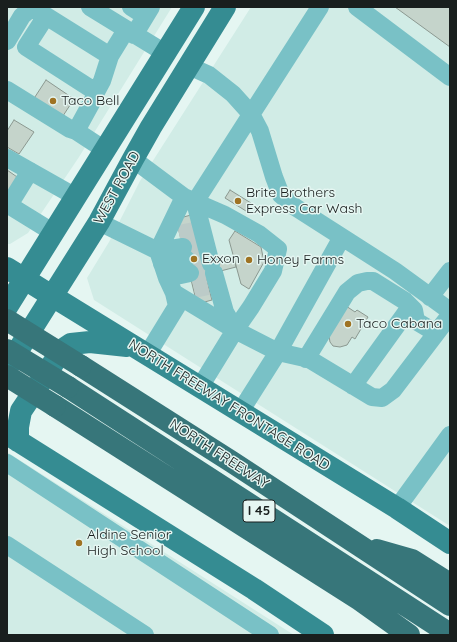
<!DOCTYPE html>
<html>
<head>
<meta charset="utf-8">
<style>
  body { margin:0 }
  #map { position:relative; width:457px; height:642px; overflow:hidden; background:#e5f6f2; font-family:Quicksand,sans-serif }
  canvas { display:block }
  .frame { position:absolute; inset:0; border:8px solid #191f1e; pointer-events:none }
</style>
</head>
<body>
<div id="map">
<canvas width="457" height="642"></canvas>
<div class="frame"></div>
</div>
<script>
const c = document.querySelector('canvas').getContext('2d');
c.lineJoin = 'round';
function paint(path, color) { c.fillStyle = color; c.fill(path, 'evenodd'); }
const shape = rows => new Path2D(rows.map(r => 'M' + r).join(''));
function strokePath(path, color, width, dash) { c.strokeStyle = color; c.lineWidth = width; c.lineCap = dash ? 'butt' : 'round'; c.setLineDash(dash || []); c.stroke(path); }
function label(font, color, halo, rows, align = 'center') {
  c.font = font + ' Quicksand,sans-serif'; c.lineWidth = 3; c.setLineDash([]); c.textBaseline = 'middle'; c.strokeStyle = halo; c.fillStyle = color; for (const [text, x, y, turn = 0] of rows) {
    c.save(); c.translate(x, y); c.rotate((+turn || 0) * Math.PI / 180); c.textAlign = isNaN(turn) ? turn : align; if (halo) c.strokeText(text, 0, 0); c.fillText(text, 0, 0); c.restore();
  }
}
paint(shape([
  [7,7,172,7,79,157,28,233,10,244,7,244],
  [251,7,450,7,450,526,94,300,87,278,109,242,140,181],
  [7,452,294,635,7,635]
]), '#d1ece6');
const building = shape([
  [395,7,450,7,450,47,395,7],
  [46,80,74,99,59,122,31,103,46,80],
  [14,120,34,132,19,154,7,147,7,131,14,120],
  [7,170,20,179,11,193,7,191,7,170],
  [230,190,251,203,246,211,225,198,230,190],
  [191,215,203,266,234,258,236,267,205,275,212,300,197,304,176,219,191,215],
  [235,231,261,247,264,262,249,289,241,284,229,240,235,231],
  [346,306,355,312,357,310,368,317,355,339,352,337,347,345,340,347,333,346,330,342,329,336,346,306]
]);
paint(building, '#c5d4cb');
strokePath(building, '#8c9991', 1);
strokePath(shape([
  [179,234,194,231],
  [183,247,198,244],
  [186,259,201,256],
  [190,273,212,268],
  [194,289,208,286]
]), '#bccbc8', 18, [18, 9]);
strokePath(shape([
  [90,7,165,53],
  [131,7,145,16],
  [357,7,450,77],
  [134,35,151,7],
  [7,41,22,16,29,10,33,9,46,16],
  [110,56,102,81,96,92,26,47,46,16,110,56,126,30],
  [189,66,209,75,233,94,251,114,260,131,274,177,281,195,295,207,395,271,450,311],
  [7,90,70,129,76,131,105,150],
  [76,131,93,100,96,92],
  [7,158,76,197],
  [133,159,184,197,195,202,320,7],
  [195,202,225,215,259,234,278,249,273,271,251,307,235,330],
  [195,202,211,264],
  [7,204,54,233],
  [9,205,30,171],
  [99,222,158,251,167,278,174,293,177,306,147,355],
  [158,251,184,197],
  [158,251,183,247],
  [162,264,186,259],
  [214,273,225,312,235,329],
  [167,278,190,273],
  [174,293,235,330],
  [430,297,450,271],
  [306,359,347,292,358,283,367,281,373,281,405,301,414,310,416,321,436,333],
  [353,386,410,307],
  [200,387,235,330,278,352,309,359,372,397,382,398,393,390,450,315],
  [240,412,278,352,342,237],
  [7,463,270,635],
  [397,508,450,435],
  [7,545,145,635]
]), '#79c1c6', 18);
strokePath(shape([
  [7,268,52,296,397,508,450,543],
  [7,307,194,7],
  [7,368,99,222,133,159,151,127,225,7],
  [7,434,254,589,323,635],
  [18,441,18,427,21,411,62,350,71,344,90,342,127,346]
]), '#358c92', 22);
strokePath(shape([
  [81,366,232,462,450,605],
  [68,387,450,634],
  [55,406,360,600,409,635],
  [377,550,412,560,450,584]
]), '#37767a', 22);
strokePath(shape([
  [7,320,81,366],
  [7,350,68,387],
  [7,376,55,406]
]), '#37767a', 22);
for (const [x, y, r, color] of [
  [53,101,4,"#9f7323"],
  [238,201,4,"#9f7323"],
  [194,259,4,"#9f7323"],
  [249,260,4,"#9f7323"],
  [348,324,4,"#9f7323"],
  [79,543,4,"#9f7323"]
]) { const dot = new Path2D(); dot.arc(x, y, r, 0, 2 * Math.PI); c.fillStyle = color; c.fill(dot); strokePath(dot, '#e5f6f2', 1.5); }
for (const [x, y, w] of [
  [259,511,32]
]) { const box = new Path2D(); box.roundRect(x - w / 2, y - 11, w, 22, 3); c.fillStyle = '#e5f6f2'; c.fill(box); strokePath(box, '#191f1e', 1); }
label('bold 13px', '#191f1e', null, [
  ["I 45",259,511]
]);
label('14px', '#191f1e', '#e5f6f2', [
  ["Taco Bell",61,101],
  ["Brite Brothers",246,193],
  ["Express Car Wash",246,209],
  ["Exxon",202,259],
  ["Honey Farms",257,260],
  ["Taco Cabana",356,324],
  ["Aldine Senior",87,535],
  ["High School",87,551]
], 'left');
label('14px', '#191f1e', '#e5f6f2', [
  ["WEST ROAD",117,188,-61],
  ["NORTH FREEWAY FRONTAGE ROAD",229,405,32],
  ["NORTH FREEWAY",219,454,33]
]);
</script>
</body>
</html>
